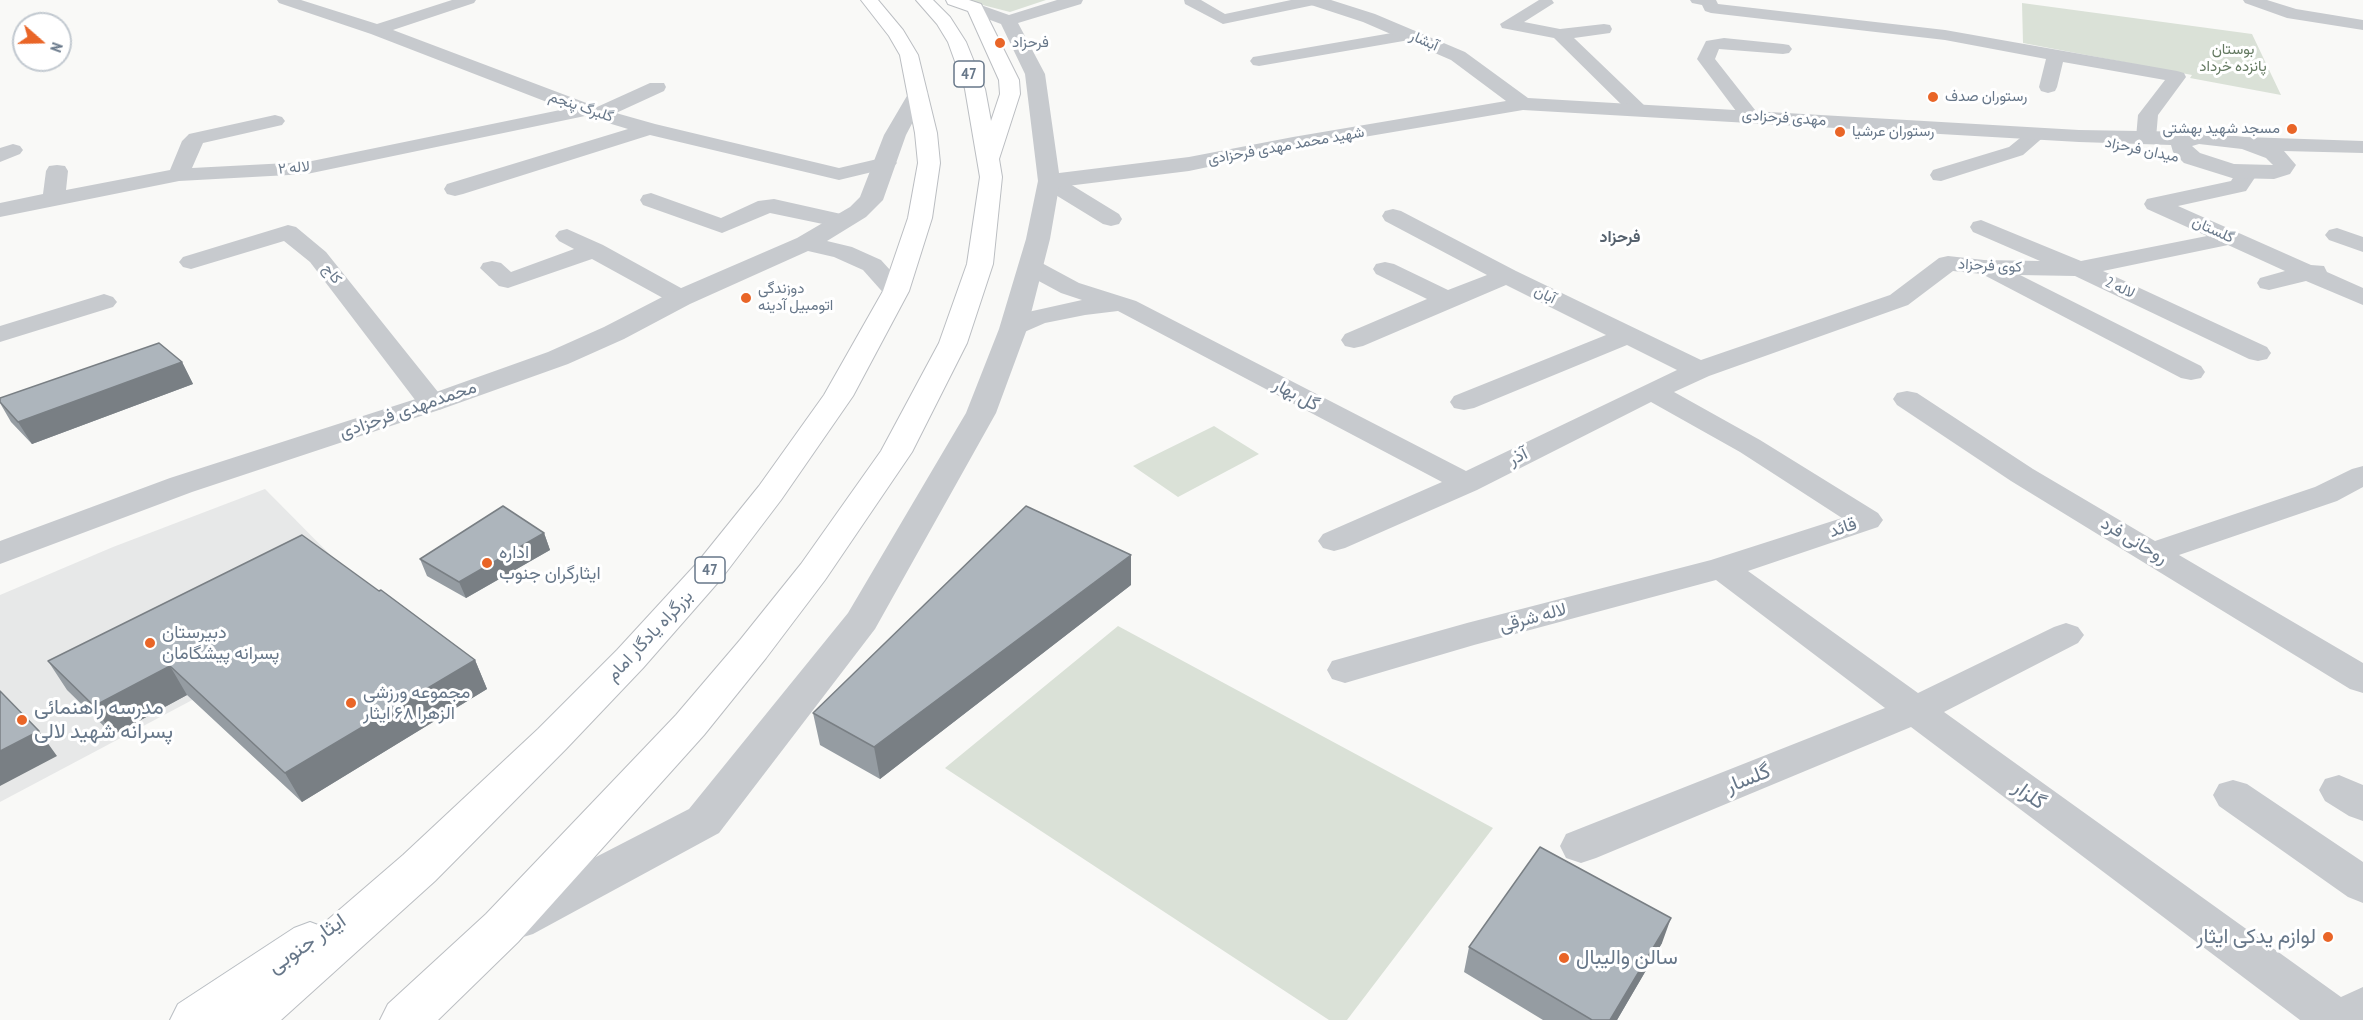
<!DOCTYPE html>
<html>
<head>
<meta charset="utf-8">
<style>
  body { margin:0 }
  #map { position:relative; width:2363px; height:1020px; overflow:hidden; background:#f9f9f7; font-family:"PT Sans Narrow",sans-serif }
  canvas { display:block }
  .north { position:absolute; left:12px; top:12px; width:60px; height:60px; box-sizing:border-box; background:#fff; border:2px solid #c2c9d0; border-radius:50%; rotate:110deg; font-size:16px; font-weight:700; line-height:24px; text-align:center; color:#677789 }
  .north::after { content:''; display:block; margin:auto; width:21px; height:27px; background:#e96527; clip-path:polygon(50% 0,100% 100%,50% 72%,0 100%) }
</style>
</head>
<body>
<div id="map">
<canvas width="2363" height="1020"></canvas>
<div class="north">N</div>
</div>
<script>
const c = document.querySelector('canvas').getContext('2d');
c.lineJoin = 'round';
function paint(path, color) { c.fillStyle = color; c.fill(path, 'evenodd'); }
const shape = rows => new Path2D(rows.map(r => 'M' + r).join(''));
function strokePath(path, color, width, dash) { c.strokeStyle = color; c.lineWidth = width; c.lineCap = dash ? 'butt' : 'round'; c.setLineDash(dash || []); c.stroke(path); }
function label(font, color, halo, rows, align = 'center') {
  c.font = font + ' "PT Sans Narrow",Vazirmatn,sans-serif'; c.lineWidth = 6; c.setLineDash([]); c.textBaseline = 'middle'; c.strokeStyle = halo; c.fillStyle = color; for (const [text, x, y, turn = 0] of rows) {
    c.save(); c.translate(x, y); c.rotate((+turn || 0) * Math.PI / 180); c.textAlign = isNaN(turn) ? turn : align; if (halo) c.strokeText(text, 0, 0); c.fillText(text, 0, 0); c.restore();
  }
}
paint(shape([
  [265,489,377,602,0,802,0,595,113,547]
]), '#e7e8e8');
paint(shape([
  [963,0,1046,0,1010,12],
  [2022,3,2252,34,2281,95,2190,78,2192,75,2023,43],
  [1214,426,1259,454,1178,497,1133,466],
  [1118,626,1493,828,1347,1020,1329,1020,945,768]
]), '#dae1d7');
const secondary = shape([
  [310,922,326,928,333,942,326,956,235,1020,170,1020,178,1004,294,928,310,922]
]);
const trunk = shape([
  [861,0,878,0,903,30,918,55,937,133,940,163,932,218,909,291,853,396,781,500,721,579,643,668,566,749,435,881,281,1020,222,1020,230,1004,403,855,538,729,617,650,697,563,759,486,824,395,883,291,908,218,918,163,915,133,900,55,889,36,861,0],
  [916,0,933,0,950,17,966,42,985,89,991,121,1000,94,999,80,968,11,948,4,946,0,969,0,981,4,1019,80,1020,94,999,159,1002,177,993,264,967,343,912,452,825,580,766,658,704,735,518,942,438,1020,380,1020,388,1004,486,914,676,715,740,640,801,564,881,451,939,343,967,264,980,177,965,89,948,42,937,24,916,0]
]);
strokePath(secondary, '#b9bec3', 2);
strokePath(trunk, '#bbbec2', 2);
paint(shape([
  [277,0,301,0,377,24,452,0,476,0,474,3,393,30,597,107,650,83,664,83,666,87,664,91,616,113,655,124,839,168,886,157,893,159,897,163,893,167,839,180,650,135,463,194,455,196,447,194,444,189,447,184,628,129,585,116,307,174,179,181,0,217,0,203,43,194,46,171,49,166,57,165,65,166,68,171,66,190,170,170,182,141,189,134,275,115,282,117,285,121,282,125,203,143,192,168,307,162,565,109,371,34,279,3,277,0],
  [1184,0,1201,0,1225,14,1291,0,1322,0,1314,5,1223,24,1185,4,1184,0],
  [1539,0,1552,0,1554,3,1524,22,1560,29,1604,24,1610,25,1612,29,1610,33,1574,38,1645,106,1648,110,1645,114,1631,114,1554,38,1502,28,1500,24,1539,0],
  [1690,0,1716,0,1718,4,1945,30,2177,71,2184,73,2186,77,2158,115,2156,138,2153,142,2146,144,2139,142,2136,138,2138,115,2165,80,2063,62,2057,87,2055,91,2048,93,2041,91,2039,87,2046,59,1945,40,1711,13,1705,11,1702,5,1692,3,1690,0],
  [2243,0,2267,0,2296,9,2363,20,2363,30,2287,18,2245,3,2243,0],
  [1409,30,1415,31,1418,35,1415,39,1259,66,1253,65,1250,61,1253,57,1259,56,1409,30],
  [1724,38,1783,44,1789,45,1792,49,1789,53,1783,54,1719,49,1715,59,1759,115,1756,119,1742,119,1697,59,1706,41,1724,38],
  [2037,128,2044,130,2047,134,2023,155,1941,181,1933,180,1930,175,1933,170,2009,147,2030,130,2037,128],
  [13,144,20,146,23,150,20,154,0,162,0,148,13,144],
  [2247,167,2255,168,2258,173,2246,191,2178,206,2311,265,2324,266,2327,272,2363,288,2363,305,2306,281,2269,290,2260,288,2257,283,2260,278,2285,271,2228,245,2103,271,2267,347,2271,353,2267,359,2258,361,2249,359,2075,276,2020,275,2201,366,2205,372,2201,378,2191,380,2181,378,1982,274,1953,271,1908,305,1709,376,1674,392,1760,440,1878,513,1883,520,1878,527,1748,571,1918,693,2054,627,2066,623,2078,627,2084,635,2078,643,1944,712,2341,997,2363,987,2363,1020,2300,1020,1911,727,1596,858,1581,863,1566,858,1560,846,1566,834,1885,708,1716,580,1474,645,1345,683,1332,679,1327,670,1332,661,1467,623,1711,560,1842,518,1740,452,1651,402,1477,490,1345,548,1334,551,1323,548,1318,541,1323,534,1442,482,1118,311,1085,315,1045,323,1013,337,1004,335,1000,329,1004,323,1028,312,1082,300,1061,293,1022,272,1019,267,1022,262,1031,260,1040,262,1079,283,1136,301,1466,471,1677,370,1627,345,1474,408,1464,410,1454,408,1450,402,1454,396,1606,335,1506,285,1363,346,1354,348,1345,346,1341,340,1345,334,1427,299,1376,274,1373,269,1376,264,1385,262,1394,264,1448,290,1487,275,1385,221,1382,216,1385,211,1393,209,1401,211,1516,271,1701,360,1890,295,1939,258,1948,256,1984,260,2040,261,1973,232,1970,227,1973,222,1981,220,2081,261,2207,236,2147,209,2144,204,2147,199,2231,181,2239,168,2247,167],
  [1049,175,1057,176,1119,214,1122,219,1119,224,1111,226,1103,224,1041,186,1038,181,1041,176,1049,175],
  [651,193,721,218,758,201,774,199,850,216,853,221,850,226,842,228,770,213,722,233,643,205,640,200,643,195,651,193],
  [288,225,296,227,326,252,442,397,446,403,442,409,432,411,422,409,310,262,284,241,191,269,183,267,179,262,183,257,288,225],
  [2337,228,2363,237,2363,252,2329,240,2325,235,2329,230,2337,228],
  [567,229,603,245,690,293,694,298,690,303,681,306,672,303,592,259,508,288,499,286,480,268,483,263,492,261,501,263,511,272,574,249,559,241,555,236,559,231,567,229],
  [104,294,113,297,117,302,113,307,0,342,0,326,104,294],
  [1907,391,1917,393,2033,469,2155,541,2315,487,2352,469,2363,466,2363,487,2337,501,2179,555,2363,663,2363,693,2350,689,2011,481,1897,405,1893,399,1897,393,1907,391],
  [2339,775,2363,785,2363,821,2349,816,2325,801,2319,790,2325,779,2339,775],
  [2233,780,2247,784,2363,862,2363,903,2348,897,2219,806,2213,795,2219,784,2233,780]
]), '#c7cace');
paint(shape([
  [1057,0,1083,0,1081,4,1018,23,1045,74,1059,173,1189,157,1293,137,1506,101,1451,60,1363,22,1308,4,1306,0,1331,0,1375,14,1465,52,1528,98,2079,130,2199,132,2245,137,2363,141,2363,153,2284,151,2296,165,2290,174,2274,179,2232,178,2184,163,2173,152,2171,145,2079,142,1523,110,1293,149,1189,171,1059,187,1050,239,1027,329,996,413,875,629,719,833,533,934,517,939,501,934,494,920,501,906,689,809,848,613,966,413,999,329,1026,239,1038,181,1025,74,1001,24,969,12,966,8,969,4,975,3,1009,15,1057,0],
  [2199,144,2242,149,2266,158,2273,165,2234,164,2200,153,2192,146,2199,144],
  [918,87,925,89,928,93,906,135,883,200,866,217,827,241,852,247,881,260,909,291,905,297,896,299,887,297,863,270,834,257,808,251,690,304,624,339,568,364,442,409,192,492,0,564,0,541,170,478,422,397,548,352,604,327,672,292,797,238,850,207,860,197,884,135,911,89,918,87]
]), '#c7cace');
paint(secondary, '#fff');
paint(trunk, '#fff');
paint(shape([
  [182,362,193,384,32,444,11,422,0,403,0,398],
  [544,533,550,550,466,598,427,576,420,559],
  [1131,585,880,779,820,745,813,713],
  [475,660,487,689,302,802,187,695,113,735,67,690,48,661],
  [1662,943,1617,1020,1543,1020,1464,972,1469,947]
]), '#959ca2');
paint(shape([
  [182,362,193,384,32,444,18,422],
  [544,533,550,550,466,598,459,582],
  [1131,555,1131,585,880,779,874,747],
  [475,660,487,689,302,802,285,773],
  [170,666,187,695,113,735,94,706],
  [39,731,57,756,0,786,0,751],
  [1671,918,1662,943,1617,1020,1610,1020]
]), '#797f84');
const building = shape([
  [159,343,182,362,18,422,0,402,0,398,159,343],
  [503,506,544,533,459,582,420,559,503,506],
  [1026,506,1131,555,874,747,813,713,1026,506],
  [302,535,379,591,381,590,475,660,285,773,170,666,94,706,48,661,302,535],
  [0,691,39,731,0,751,0,691],
  [1540,847,1671,918,1610,1020,1592,1020,1469,947,1540,847]
]);
paint(building, '#adb5bc');
strokePath(building, '#797f84', 1.5);
for (const [x, y, r, color] of [
  [1000,43,6,"#e96527"],
  [1933,97,6,"#e96527"],
  [2292,129,6,"#e96527"],
  [1840,132,6,"#e96527"],
  [746,298,6,"#e96527"],
  [487,563,6,"#e96527"],
  [150,643,6,"#e96527"],
  [351,703,6,"#e96527"],
  [22,720,6,"#e96527"],
  [2328,937,6,"#e96527"],
  [1564,958,6,"#e96527"]
]) { const dot = new Path2D(); dot.arc(x, y, r, 0, 2 * Math.PI); c.fillStyle = color; c.fill(dot); strokePath(dot, '#fff', 2); }
label('15px', '#677789', '#fff', [
  ["آبشار",1424,41,24],
  ["گلبرگ پنجم",581,107,19],
  ["مهدی فرحزادی",1784,118,4],
  ["شهید محمد مهدی فرحزادی",1286,146,-10],
  ["میدان فرحزاد",2142,150,12],
  ["لاله ۲",294,168,-5],
  ["گلستان",2213,230,24],
  ["کوی فرحزاد",1990,266,3],
  ["کاج",332,274,52],
  ["لاله 2",2120,288,25],
  ["آبان",1545,295,26]
]);
label('15px', '#677789', '#fff', [
  ["فرحزاد",1012,43],
  ["رستوران صدف",1945,97],
  ["مسجد شهید بهشتی",2280,129,"right"],
  ["رستوران عرشیا",1852,132],
  ["دوزندگی",758,289],
  ["اتومبیل آدینه",758,306]
], 'left');
label('15px', '#657a62', '#fff', [
  ["بوستان",2233,50],
  ["پانزده خرداد",2233,67]
]);
for (const [x, y, w] of [
  [969,74,30],
  [710,570,30]
]) { const box = new Path2D(); box.roundRect(x - w / 2, y - 13, w, 26, 4.5); c.fillStyle = '#fff'; c.fill(box); strokePath(box, '#677789', 1.5); }
label('bold 16px', '#677789', null, [
  ["47",969,74],
  ["47",710,570]
]);
label('bold 16px', '#55616d', '#fff', [
  ["فرحزاد",1620,237]
]);
label('18px', '#677789', '#fff', [
  ["گل بهار",1296,395,28],
  ["محمدمهدی فرحزادی",408,410,-19],
  ["آذر",1518,457,-26],
  ["قائد",1843,528,-18],
  ["روحانی فرد",2134,541,31],
  ["لاله شرقی",1533,618,-15],
  ["بزرگراه یادگار امام",650,636,-47]
]);
label('18px', '#677789', '#fff', [
  ["اداره",499,553],
  ["ایثارگران جنوب",499,574],
  ["دبیرستان",162,633],
  ["پسرانه پیشگامان",162,654],
  ["مجموعه ورزشی",363,693],
  ["الزهرا ۶۸ ایثار",363,714]
], 'left');
label('21px', '#677789', '#fff', [
  ["مدرسه راهنمائی",34,708],
  ["پسرانه شهید لالی",34,732],
  ["لوازم یدکی ایثار",2316,937,"right"],
  ["سالن والیبال",1576,958]
], 'left');
label('21px', '#677789', '#fff', [
  ["گلسار",1748,779,-22],
  ["گلزار",2029,795,36],
  ["ایثار جنوبی",307,944,-34]
]);
</script>
</body>
</html>
